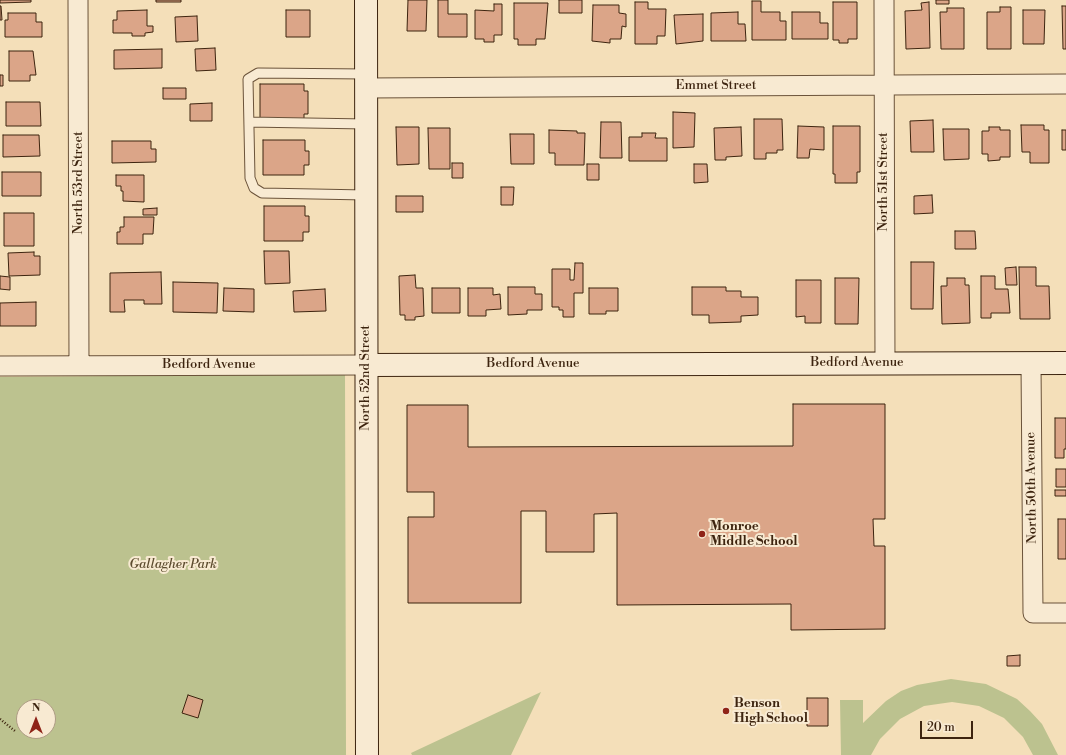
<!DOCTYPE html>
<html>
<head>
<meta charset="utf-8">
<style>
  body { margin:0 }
  #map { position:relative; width:1066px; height:755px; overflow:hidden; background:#f4dfb9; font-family:"Libre Bodoni",serif }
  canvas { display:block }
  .north { position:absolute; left:16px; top:699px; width:40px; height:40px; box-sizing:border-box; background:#f8ead2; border:1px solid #ad9b84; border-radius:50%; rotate:0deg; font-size:11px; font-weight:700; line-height:16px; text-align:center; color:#3d240f }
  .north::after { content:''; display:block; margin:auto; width:14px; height:18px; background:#8f2418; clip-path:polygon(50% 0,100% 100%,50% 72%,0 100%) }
  .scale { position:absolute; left:920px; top:721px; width:53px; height:18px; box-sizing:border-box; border:2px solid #3d240f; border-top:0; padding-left:5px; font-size:12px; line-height:14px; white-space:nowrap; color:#3d240f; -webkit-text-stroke:3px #f8ead2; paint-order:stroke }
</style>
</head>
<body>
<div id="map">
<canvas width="1066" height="755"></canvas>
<div class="north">N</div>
<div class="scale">20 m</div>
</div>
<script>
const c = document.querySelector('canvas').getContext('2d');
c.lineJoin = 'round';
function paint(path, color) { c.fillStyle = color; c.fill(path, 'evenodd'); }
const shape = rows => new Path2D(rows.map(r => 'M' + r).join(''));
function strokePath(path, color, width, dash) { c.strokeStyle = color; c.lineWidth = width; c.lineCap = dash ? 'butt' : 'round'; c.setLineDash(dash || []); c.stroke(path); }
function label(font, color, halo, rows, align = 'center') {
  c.font = font + ' "Libre Bodoni",serif'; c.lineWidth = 4; c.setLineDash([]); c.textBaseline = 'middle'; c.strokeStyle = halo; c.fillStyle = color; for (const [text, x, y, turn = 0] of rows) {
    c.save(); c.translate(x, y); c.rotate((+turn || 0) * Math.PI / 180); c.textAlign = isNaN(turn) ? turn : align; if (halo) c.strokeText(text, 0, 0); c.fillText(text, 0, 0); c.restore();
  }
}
paint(shape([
  [345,374,346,755,0,755,0,377],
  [24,707,48,707,48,731,24,731],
  [951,679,986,684,1017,699,1030,711,1042,724,1058,755,1033,755,1023,737,1004,718,979,706,952,702,924,706,900,719,880,739,871,755,841,755,840,700,863,700,863,723,886,701,901,691,917,685],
  [541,692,511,755,412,755,411,753]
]), '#bcc28f');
const building = shape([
  [0,0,31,0,31,2,0,3,0,0],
  [156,0,181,0,181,2,156,2,156,0],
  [408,0,427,0,426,31,407,31,408,0],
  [438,0,448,0,448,14,467,14,467,37,438,37,438,0],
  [559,0,582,0,582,13,559,13,559,0],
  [936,0,949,0,949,4,936,4,936,0],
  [752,1,761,1,761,12,780,12,780,21,786,21,786,40,752,40,752,1],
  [635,2,648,2,648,9,666,9,665,36,657,36,657,44,635,44,635,2],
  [833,2,857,2,857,39,848,39,848,43,839,43,839,40,833,40,833,2],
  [929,2,930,48,906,49,905,11,922,10,921,3,929,2],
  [514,3,548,3,545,39,536,39,536,45,518,45,518,39,514,39,514,3],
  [494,4,502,4,502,35,494,35,494,42,484,42,484,39,475,39,475,10,494,11,494,4],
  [593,5,619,5,619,13,626,14,626,27,622,26,621,39,610,39,610,43,592,41,593,5],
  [0,6,1,6,2,20,0,20,0,6],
  [1062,6,1066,6,1066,49,1063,49,1062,6],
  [1000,7,1011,7,1011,49,987,49,987,12,1000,12,1000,7],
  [947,8,964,8,964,49,941,49,940,12,947,12,947,8],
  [147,10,147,26,153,26,153,32,145,33,145,36,132,36,132,33,113,33,113,20,117,20,117,11,147,10],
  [286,10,310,10,310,37,286,37,286,10],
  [1023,10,1045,10,1044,44,1023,44,1023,10],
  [738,12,738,24,745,24,746,41,711,41,711,13,738,12],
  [792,12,820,12,820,23,828,23,828,39,792,39,792,12],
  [8,13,36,13,36,22,42,22,42,37,5,37,5,20,8,20,8,13],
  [703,14,703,41,676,44,674,15,703,14],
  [197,16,198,41,176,42,175,17,197,16],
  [215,48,216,70,196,71,195,49,215,48],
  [162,49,162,68,114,69,114,50,162,49],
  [9,51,33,51,36,75,30,75,30,81,9,81,9,51],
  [0,75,3,75,3,86,0,86,0,75],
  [260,84,304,84,304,91,308,91,308,114,304,114,304,119,260,120,260,84],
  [163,88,186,88,186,99,163,99,163,88],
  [6,102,40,102,41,126,6,126,6,102],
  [212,103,212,121,190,121,190,104,212,103],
  [673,112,695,113,694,147,673,148,673,112],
  [754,119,782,119,783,150,777,150,777,153,766,153,766,159,754,159,754,119],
  [933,120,934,152,911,152,910,121,933,120],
  [601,122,621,122,622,158,600,158,601,122],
  [1021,125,1044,125,1044,130,1049,130,1049,163,1030,163,1030,152,1022,152,1021,125],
  [798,126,824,127,824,150,810,149,809,158,797,158,798,126],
  [833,126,860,126,860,172,857,172,857,183,835,183,835,174,833,174,833,126],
  [396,127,419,127,419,164,397,165,396,127],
  [741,127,742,156,726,157,726,160,715,160,714,128,741,127],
  [989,127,1000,127,1000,130,1010,130,1010,157,1000,157,1000,160,988,161,988,154,982,154,982,131,989,131,989,127],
  [428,128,450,128,450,169,429,169,428,128],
  [943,129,969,129,969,159,944,160,943,129],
  [549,130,577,131,577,133,585,133,584,165,555,165,555,153,549,153,549,130],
  [1062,130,1066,130,1066,150,1062,150,1062,130],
  [642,133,656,133,655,138,667,138,667,161,629,161,629,137,642,137,642,133],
  [510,134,534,134,534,164,511,164,510,134],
  [3,135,39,135,40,156,3,157,3,135],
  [263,140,305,140,305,151,309,151,309,165,304,165,304,175,263,175,263,140],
  [112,141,151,141,151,149,156,149,156,162,112,163,112,141],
  [452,163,463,163,463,178,452,178,452,163],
  [587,164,599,164,599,180,587,180,587,164],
  [694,164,707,164,708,182,694,183,694,164],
  [2,172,41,172,41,196,2,196,2,172],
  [116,175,144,175,144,202,123,201,123,191,121,191,121,186,116,186,116,175],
  [501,187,514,187,513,205,501,205,501,187],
  [932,195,933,213,914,214,914,196,932,195],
  [396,196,423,196,423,212,396,212,396,196],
  [264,206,305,206,305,216,309,216,309,232,303,232,303,241,264,241,264,206],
  [157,208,157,215,143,215,143,209,157,208],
  [4,213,34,213,34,246,4,246,4,213],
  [124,217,154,217,153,234,143,234,143,244,117,244,117,232,120,232,120,227,124,227,124,217],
  [955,231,975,231,976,249,955,249,955,231],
  [264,251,289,251,290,283,265,284,264,251],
  [34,252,34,256,40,256,40,275,9,276,8,253,34,252],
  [911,262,934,262,933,309,911,309,911,262],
  [575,263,583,263,583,293,574,293,574,317,563,317,563,310,559,310,559,307,552,307,552,269,570,269,570,280,574,280,575,263],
  [1016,267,1017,285,1006,285,1005,268,1016,267],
  [1019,267,1036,267,1036,286,1049,286,1050,319,1020,319,1019,267],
  [161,272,162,304,144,304,144,300,124,300,125,312,110,312,110,273,161,272],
  [415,275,416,288,423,288,424,316,415,317,415,320,405,320,405,315,400,315,399,276,415,275],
  [0,276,10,277,10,290,0,289,0,276],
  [981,276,995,276,995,289,1008,289,1010,313,991,313,991,318,981,318,981,276],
  [835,278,859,278,858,324,835,324,835,278],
  [947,278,965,278,965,285,969,285,970,323,942,324,941,286,947,286,947,278],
  [796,280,821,280,821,323,805,323,805,316,796,317,796,280],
  [173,282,218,283,217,313,173,312,173,282],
  [508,287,535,287,535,294,542,294,542,310,527,310,527,314,508,315,508,287],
  [692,287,726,287,726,291,741,291,741,297,758,297,758,315,741,316,741,322,709,323,709,315,692,315,692,287],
  [224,288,254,289,254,312,223,311,224,288],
  [432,288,460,288,460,313,432,313,432,288],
  [468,288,493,288,493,295,500,294,501,309,486,310,486,316,468,316,468,288],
  [589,288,618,288,618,311,606,311,606,314,589,314,589,288],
  [325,289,326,311,294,312,293,291,325,289],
  [36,302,36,326,0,326,0,303,36,302],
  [793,404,885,404,885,519,873,519,874,546,885,546,885,629,791,630,791,604,617,605,617,513,594,514,594,552,546,552,546,511,521,511,521,603,408,603,408,517,434,517,434,492,407,492,407,405,468,405,468,447,793,446,793,404],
  [1055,418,1066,418,1066,449,1064,449,1064,458,1055,458,1055,418],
  [1056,469,1066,469,1066,487,1056,487,1056,469],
  [1055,490,1066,490,1066,496,1055,496,1055,490],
  [1058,519,1066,519,1066,559,1058,559,1058,519],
  [1020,655,1020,666,1007,666,1007,656,1020,655],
  [188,695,203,700,198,718,182,713,188,695],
  [807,698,828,698,828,726,807,726,807,698]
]);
paint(building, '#dba588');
strokePath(building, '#3d240f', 1);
const lane = shape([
  [366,74,258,73,248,79,250,178,254,188,262,193,366,195],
  [249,122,366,124]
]);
const street = shape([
  [78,0,79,365],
  [884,0,885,363],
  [366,88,1066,84],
  [1031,363,1033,613,1066,613],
  [0,366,366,365]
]);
const secondary = shape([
  [366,0,367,755],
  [366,365,1066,363]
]);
strokePath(lane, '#6b533a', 11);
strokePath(street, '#6b533a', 21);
strokePath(secondary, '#3d240f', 24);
strokePath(shape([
  [0,719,15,731]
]), '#3d240f', 2.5, [1, 2]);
strokePath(lane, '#f8ead2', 9);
strokePath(street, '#f8ead2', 19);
strokePath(secondary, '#f8ead2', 22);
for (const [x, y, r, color] of [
  [702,534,4,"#8f2418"],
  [726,711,4,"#8f2418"]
]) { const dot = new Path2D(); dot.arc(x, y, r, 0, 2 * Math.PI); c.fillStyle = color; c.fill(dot); strokePath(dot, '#f8ead2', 1.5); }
label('13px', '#3d240f', '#f8ead2', [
  ["Emmet Street",716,86],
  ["North 51st Street",884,182,-90],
  ["North 53rd Street",79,183,-90],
  ["Bedford Avenue",857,363],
  ["Bedford Avenue",533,364],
  ["Bedford Avenue",209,365],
  ["North 52nd Street",366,378,-90],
  ["North 50th Avenue",1032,488,-91]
]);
label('bold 13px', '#3d240f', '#f8ead2', [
  ["Monroe",710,527],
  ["Middle School",710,542],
  ["Benson",734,704],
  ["High School",734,719]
], 'left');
label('italic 13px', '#5d4c2f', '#f8ead2', [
  ["Gallagher Park",173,565]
]);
</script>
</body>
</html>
